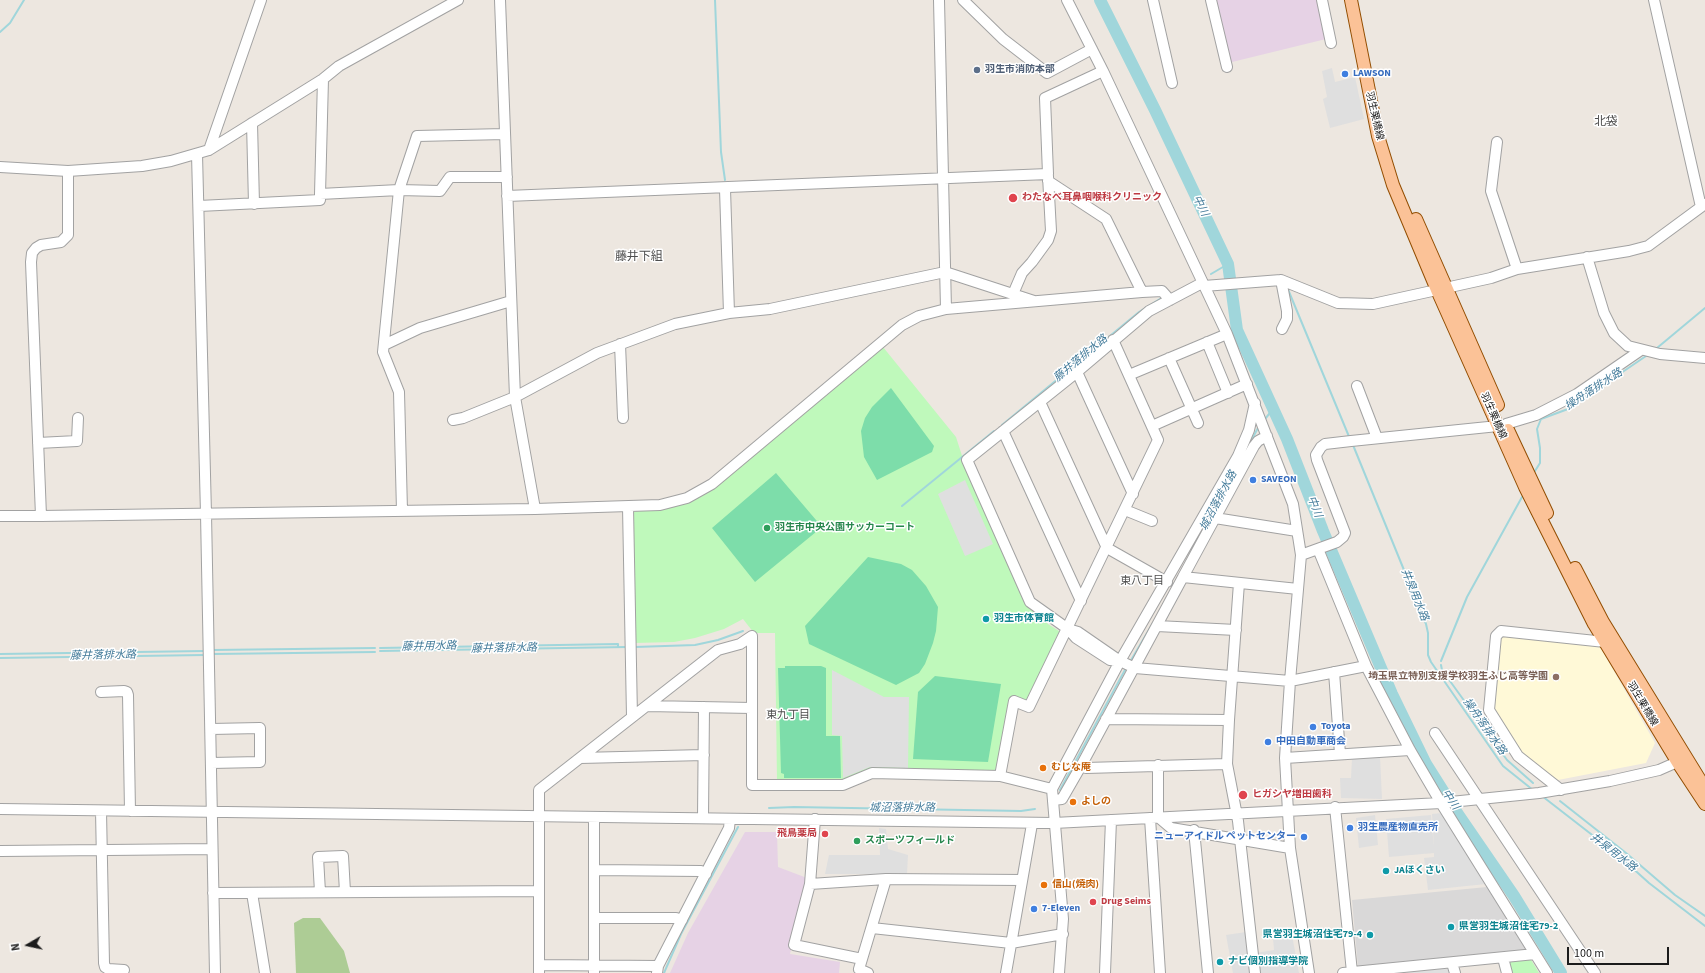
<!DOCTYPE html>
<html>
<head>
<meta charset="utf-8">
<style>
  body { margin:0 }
  #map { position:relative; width:1705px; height:973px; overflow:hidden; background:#ede7e0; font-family:"Source Sans 3",sans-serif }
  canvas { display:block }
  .north { position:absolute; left:8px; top:925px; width:40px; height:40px; -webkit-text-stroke:3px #fff; paint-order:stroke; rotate:261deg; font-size:11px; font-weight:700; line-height:16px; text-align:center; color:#1b1b1b }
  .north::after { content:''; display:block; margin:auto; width:14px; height:18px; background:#1b1b1b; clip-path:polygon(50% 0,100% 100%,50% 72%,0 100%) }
  .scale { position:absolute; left:1567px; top:947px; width:102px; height:18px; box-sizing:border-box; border:2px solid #1b1b1b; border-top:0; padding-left:5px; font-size:12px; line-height:14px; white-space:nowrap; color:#1b1b1b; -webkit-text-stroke:3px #fff; paint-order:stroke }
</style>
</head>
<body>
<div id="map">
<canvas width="1705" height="973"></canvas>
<div class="north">N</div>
<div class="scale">100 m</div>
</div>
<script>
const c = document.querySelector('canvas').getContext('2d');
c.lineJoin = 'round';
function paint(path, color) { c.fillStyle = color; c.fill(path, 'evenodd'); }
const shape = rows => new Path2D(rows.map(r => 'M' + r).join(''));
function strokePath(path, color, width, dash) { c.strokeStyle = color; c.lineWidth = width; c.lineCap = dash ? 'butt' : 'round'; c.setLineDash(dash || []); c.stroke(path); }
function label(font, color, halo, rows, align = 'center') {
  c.font = font + ' "Source Sans 3","Noto Sans JP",sans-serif'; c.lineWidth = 3; c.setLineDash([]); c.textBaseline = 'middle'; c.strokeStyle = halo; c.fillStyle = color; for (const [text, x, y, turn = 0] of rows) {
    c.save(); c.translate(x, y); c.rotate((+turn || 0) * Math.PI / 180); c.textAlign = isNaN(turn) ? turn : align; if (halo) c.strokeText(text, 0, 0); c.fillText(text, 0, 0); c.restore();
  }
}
paint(shape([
  [1487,887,1531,951,1358,967,1352,900]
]), '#d9d8d8');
paint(shape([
  [1214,0,1318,0,1326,39,1228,63],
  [745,832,777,832,778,867,807,878,790,954,840,962,839,973,670,973,688,933]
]), '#e6d2e5');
paint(shape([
  [1499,636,1599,645,1655,743,1646,763,1558,780,1520,753,1492,709]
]), '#fff9d7');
paint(shape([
  [303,918,320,918,344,951,350,973,296,973,294,923]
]), '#adcc95');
paint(shape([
  [883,347,956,437,964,462,1027,604,1048,624,1062,633,1027,703,1012,696,997,773,871,770,843,781,777,782,775,633,754,633,743,619,724,629,695,638,674,642,634,643,631,512,660,509,688,502],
  [1530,958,1539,973,1511,973,1508,962]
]), '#bff9bb');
paint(shape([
  [891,388,934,446,932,452,877,480,864,457,861,431,865,418,872,407],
  [776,473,822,527,755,582,712,528],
  [868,557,901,564,912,570,926,586,938,607,936,631,933,643,925,664,919,673,896,685,809,644,805,626],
  [785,666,821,666,826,668,826,736,840,736,841,778,784,778,784,774,781,773,778,668,785,668],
  [935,676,1001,684,988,762,913,759,918,692]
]), '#7dddaa');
paint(shape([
  [1332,68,1335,82,1355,77,1364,119,1330,128,1323,99,1327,97,1322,71],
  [965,480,993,544,965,556,938,494],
  [832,670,884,697,909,697,908,768,870,767,843,778,842,736,832,735],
  [1380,756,1382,799,1341,798,1340,778,1351,778,1352,758],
  [1442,813,1486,884,1428,890,1424,858,1434,857,1434,853,1389,857,1386,819,1431,815,1434,848,1432,814],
  [1375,815,1378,845,1359,848,1356,818],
  [879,828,886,829,888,849,908,855,907,874,825,874,829,855,880,855],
  [1246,932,1250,973,1233,973,1226,935],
  [1292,935,1299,973,1258,973,1256,953,1274,950,1273,938],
  [1449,968,1450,973,1402,973]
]), '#dfdfdf');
strokePath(shape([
  [715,0,721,152,725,180],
  [0,32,10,23,24,0],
  [1211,274,1228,264],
  [1287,287,1350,439],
  [1657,348,1705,308],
  [1265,419,1274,408],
  [1002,425,1139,312,1163,297],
  [1353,445,1426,624,1428,633,1428,655,1431,662,1503,766,1533,790],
  [1245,452,1258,428],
  [1535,471,1540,463,1540,448,1537,429,1541,419,1568,409,1649,354],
  [1223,492,1229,482],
  [902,506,994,431],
  [635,647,695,645,718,640,743,631],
  [380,648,618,644,618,647],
  [213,650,375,648],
  [380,651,627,647],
  [0,654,205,651],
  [213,654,375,652],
  [0,658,205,655],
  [1441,661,1467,597,1522,497],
  [1130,662,1153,623],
  [1441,665,1442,670,1507,760,1533,783],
  [1060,790,1126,668],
  [1542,796,1618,855,1649,883,1705,926],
  [1560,801,1626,853,1675,895,1705,916],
  [769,808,794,807,1021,811,1035,809],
  [664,973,681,934,738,827]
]), '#a0d6db', 2);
strokePath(shape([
  [1100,0,1155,110,1228,264,1237,330,1287,439,1323,531,1392,694,1426,764,1455,810,1514,896,1561,973]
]), '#a0d6db', 12);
const minor = shape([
  [500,0,515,397,535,509],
  [939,0,946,309],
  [963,0,1003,39,1047,73,1092,49],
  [1067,0,1103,71,1227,334,1293,504,1301,555,1290,681,1285,758,1290,848,1309,973],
  [1153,0,1172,83],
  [1211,0,1227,67],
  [1322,0,1331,43],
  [1654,0,1701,207],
  [252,123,254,204],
  [1497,142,1491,191,1517,269],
  [209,150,261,0],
  [197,154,206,514,215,973],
  [0,167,68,171,142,166,171,161,209,150,323,79,339,66,458,0],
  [68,171,68,235,61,242,41,245,36,248,32,253,31,262,41,516,535,509,660,505,687,498,712,484,902,325,919,316,946,309,1142,292,1162,291,1170,300],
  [1048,181,1106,219,1142,292],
  [725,189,729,313],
  [320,194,323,79],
  [507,196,1048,174,1045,98,1103,71],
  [199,206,320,200,320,194,399,190,440,191,450,177,507,177],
  [1587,257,1604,313,1614,333,1628,346,1660,354,1705,358],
  [1281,280,1287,311,1287,319,1282,329],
  [1204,286,1281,280,1338,303,1373,304,1491,278,1517,269,1629,251,1648,246,1705,204],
  [1013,294,1022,273,1032,262,1048,240,1051,231,1048,176],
  [1207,342,1228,393],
  [620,344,623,418],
  [384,345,420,328,511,301],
  [1169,358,1198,423],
  [1077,372,1133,494],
  [1129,375,1227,334],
  [1357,386,1377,438],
  [1040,402,1107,548,1167,582],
  [453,420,463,418,515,397,597,353,675,324,729,313,770,309,945,272,1034,301],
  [1506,424,1536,415,1577,394,1641,350],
  [1152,426,1247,384],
  [1003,431,1081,601],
  [38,443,77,441,78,418],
  [628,507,632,717],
  [1125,510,1152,521],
  [402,511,399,392,383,352,399,190,417,136,505,134],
  [0,516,41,516],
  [1215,518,1297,531],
  [1318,549,1366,666],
  [1301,555,1337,542,1343,537,1345,533,1317,460,1316,455,1321,447,1325,444,1351,441,1498,426],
  [1183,577,1254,446,1258,441,1267,436],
  [1239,583,1229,720,1227,764,1238,821,1255,973],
  [1157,626,1236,630],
  [1068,629,1030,602,967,460,1077,372,1149,311,1202,283],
  [1120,661,1110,660,1076,638,1068,629,1078,632,1120,661,1135,668,1290,681,1366,666,1410,750,1441,803,1547,973],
  [1334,672,1340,754],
  [101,692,124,691,127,692,128,695,130,811],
  [647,706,752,708],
  [1106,719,1229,720],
  [211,729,260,728,260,762,211,763],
  [1435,733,1595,973],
  [580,758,704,755],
  [1285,758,1410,750],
  [1158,765,1158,817,1171,828,1290,848],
  [1081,766,1183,577,1298,589],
  [1000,776,1014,701,1029,707,1158,440,1113,340],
  [1561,790,1518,756,1489,710,1496,636,1501,631,1605,642],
  [1053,800,1062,799,1081,766,1086,768,1227,764],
  [1335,807,1352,972],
  [0,809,1054,823,1441,803,1539,793,1610,781,1659,770,1684,759],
  [101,811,104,963,105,967,108,969,124,970],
  [594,817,594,973],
  [703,818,704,707],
  [1150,818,1160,973],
  [815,819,810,884,794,945,862,959],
  [1194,830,1208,973],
  [0,851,212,849],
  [595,870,701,871,706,874],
  [810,884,886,879,1022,880],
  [320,892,318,857,343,856,345,892],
  [213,893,539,891],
  [252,893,265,973],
  [595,918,676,918,682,920],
  [872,928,1011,943,1063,934],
  [1503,958,1507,973],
  [1452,963,1455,973],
  [539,965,658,966],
  [539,973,539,790,718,650,740,644,752,636,752,785,843,785,872,773,1000,776,1052,789],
  [657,973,658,966,729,828,730,819],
  [868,973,859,969,886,879],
  [1006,973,1032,824],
  [1059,973,1063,919,1052,789,1120,661,1238,456,1249,430,1255,403],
  [1105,973,1111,820],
  [1343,973,1535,954]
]);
const major = shape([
  [1351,0,1378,136,1393,185,1437,290,1525,487,1594,624,1678,763,1705,804],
  [1416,219,1498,405],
  [1508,430,1547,513],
  [1575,568,1603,622,1705,788]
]);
strokePath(minor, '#a2a2a2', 12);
strokePath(major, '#924d00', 14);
strokePath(minor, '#fff', 10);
strokePath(major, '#fbc297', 12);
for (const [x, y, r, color] of [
  [977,70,4,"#5c6f8a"],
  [1345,74,4,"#3f7fe0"],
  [1013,198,5,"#e0444e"],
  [1253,480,4,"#3f7fe0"],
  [767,528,4,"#2e9e5b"],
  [986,619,4,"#0f9aa8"],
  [1556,677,4,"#8d6e63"],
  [1313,727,4,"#3f7fe0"],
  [1268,742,4,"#3f7fe0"],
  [1043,768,4,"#e8710a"],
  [1243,795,5,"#e0444e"],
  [1073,802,4,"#e8710a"],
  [1350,828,4,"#3f7fe0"],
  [825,834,4,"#e0444e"],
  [1304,837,4,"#3f7fe0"],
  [857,841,4,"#2e9e5b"],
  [1386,871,4,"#0f9aa8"],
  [1044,885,4,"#e8710a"],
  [1093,902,4,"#e0444e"],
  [1034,909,4,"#3f7fe0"],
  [1451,927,4,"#0f9aa8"],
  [1370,935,4,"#0f9aa8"],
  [1220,962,4,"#0f9aa8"]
]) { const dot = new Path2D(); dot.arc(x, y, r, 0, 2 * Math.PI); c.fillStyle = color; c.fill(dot); strokePath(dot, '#fff', 1.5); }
label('bold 10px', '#4e5e75', '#fff', [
  ["羽生市消防本部",985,70]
], 'left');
label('bold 10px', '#366cbe', '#fff', [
  ["LAWSON",1353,74],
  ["SAVEON",1261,480],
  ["Toyota",1321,727],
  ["中田自動車商会",1276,742],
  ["羽生農産物直売所",1358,828],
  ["ニューアイドル ペットセンター",1296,837,"right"],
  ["7-Eleven",1042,909]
], 'left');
label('10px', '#1b1b1b', '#fff', [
  ["羽生栗橋線",1374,116,77],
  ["羽生栗橋線",1493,416,66],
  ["羽生栗橋線",1642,704,59]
]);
label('bold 10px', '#be3a42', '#fff', [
  ["わたなべ耳鼻咽喉科クリニック",1022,198],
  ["ヒガシヤ増田歯科",1252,795],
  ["飛鳥薬局",817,834,"right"],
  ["Drug Seims",1101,902]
], 'left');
label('bold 10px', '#27864d', '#fff', [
  ["羽生市中央公園サッカーコート",775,528],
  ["スポーツフィ一ルド",865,841]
], 'left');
label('bold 10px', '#0d838f', '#fff', [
  ["羽生市体育館",994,619],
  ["JAほくさい",1394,871],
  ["県営羽生城沼住宅79-2",1459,927],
  ["県営羽生城沼住宅79-4",1362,935,"right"],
  ["ナビ個別指導学院",1228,962]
], 'left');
label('bold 10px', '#785e54', '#fff', [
  ["埼玉県立特別支援学校羽生ふじ高等学園",1548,677]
], 'right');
label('bold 10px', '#c56008', '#fff', [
  ["むじな庵",1051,768],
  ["よしの",1081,802],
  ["信山(焼肉)",1052,885]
], 'left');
label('italic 11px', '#437b9a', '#fff', [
  ["中川",1200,206,64],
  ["藤井落排水路",1081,359,-40],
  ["操舟落排水路",1594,390,-33],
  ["城沼落排水路",1219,501,-62],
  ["中川",1314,507,69],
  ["井泉用水路",1414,595,68],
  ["藤井用水路",429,647,-1],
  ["藤井落排水路",504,649,-1],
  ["藤井落排水路",103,656,-1],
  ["操舟落排水路",1484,727,55],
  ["中川",1450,800,56],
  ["城沼落排水路",902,809],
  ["井泉用水路",1613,853,38]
]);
label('11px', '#4e4e4e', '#fff', [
  ["東八丁目",1142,582],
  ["東九丁目",788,716]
]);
label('12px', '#4e4e4e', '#fff', [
  ["北袋",1606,122],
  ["藤井下組",639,257]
]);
</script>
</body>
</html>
